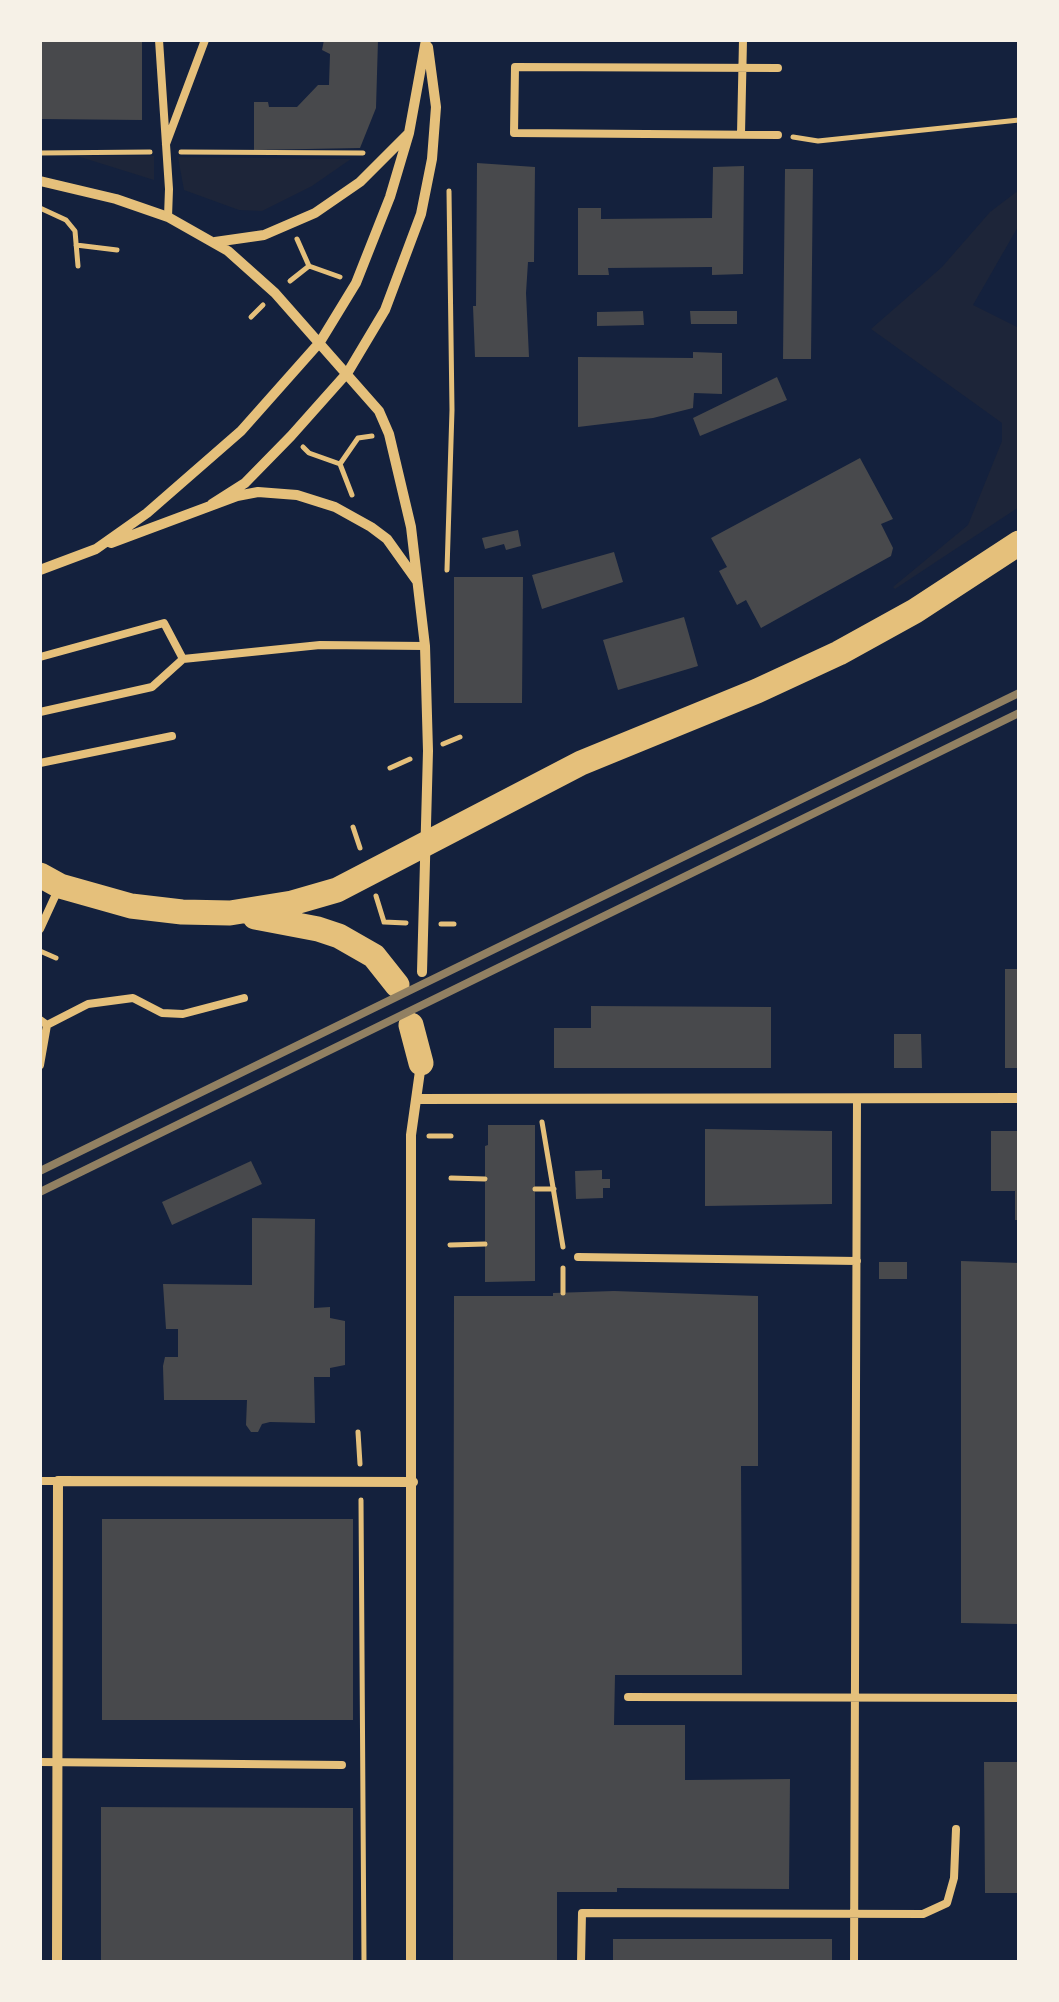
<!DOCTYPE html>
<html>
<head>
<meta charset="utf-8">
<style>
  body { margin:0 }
  #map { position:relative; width:1059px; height:2002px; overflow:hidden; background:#14213d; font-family:"Alegreya Sans",sans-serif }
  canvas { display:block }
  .frame { position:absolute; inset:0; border:42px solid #f6f1e7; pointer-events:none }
</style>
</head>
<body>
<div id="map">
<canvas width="1059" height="2002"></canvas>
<div class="frame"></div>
</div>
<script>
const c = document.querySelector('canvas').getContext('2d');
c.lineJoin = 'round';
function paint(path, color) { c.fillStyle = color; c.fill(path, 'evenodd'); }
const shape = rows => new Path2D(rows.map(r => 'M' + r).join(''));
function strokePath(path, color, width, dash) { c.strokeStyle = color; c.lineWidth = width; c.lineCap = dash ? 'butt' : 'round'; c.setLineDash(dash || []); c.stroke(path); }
paint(shape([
  [77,156,154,156,154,180],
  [178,157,351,159,312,186,262,211,239,210,184,190],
  [1019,190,1019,225,973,305,1019,328,1019,507,895,589,893,587,968,525,1002,441,1002,423,871,329,942,267,990,212]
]), '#1d2539');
paint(shape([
  [40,40,142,40,142,120,40,119],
  [324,40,378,40,376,108,360,148,254,150,254,102,268,102,269,107,297,107,318,85,329,85,330,54,322,50],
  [477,163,535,167,534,262,528,262,526,293,529,357,475,357,473,306,476,306],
  [744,166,743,274,712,275,712,267,608,268,609,275,578,275,578,208,601,208,601,219,712,218,713,167],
  [785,169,813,169,811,359,783,359],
  [643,311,644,325,597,326,597,312],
  [690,311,737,311,737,324,691,324],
  [693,352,722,353,722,394,694,393,693,408,653,418,578,427,578,357,693,358],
  [777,377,787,400,700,436,693,418],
  [860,458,893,519,881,524,893,548,891,556,761,628,746,600,737,605,719,571,727,567,711,538],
  [518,530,521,546,506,550,504,544,485,549,482,538],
  [614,552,623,582,542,609,532,575],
  [454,577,523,577,522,703,454,703],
  [684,617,698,666,618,690,603,640],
  [1005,969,1019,969,1019,1068,1005,1068],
  [591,1006,771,1007,771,1068,554,1068,554,1028,591,1028],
  [894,1034,921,1034,922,1068,894,1068],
  [488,1125,535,1125,535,1281,485,1282,485,1146,488,1145],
  [705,1129,832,1131,832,1204,705,1206],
  [991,1131,1019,1131,1019,1220,1015,1220,1015,1191,991,1191],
  [251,1161,262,1184,172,1225,162,1202],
  [602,1170,602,1179,610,1179,610,1188,603,1188,603,1198,576,1199,575,1171],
  [252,1218,315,1219,314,1308,330,1307,330,1318,345,1321,345,1365,330,1368,330,1377,314,1377,315,1423,270,1422,262,1424,258,1432,251,1432,246,1425,247,1400,164,1400,163,1366,165,1357,178,1357,178,1329,166,1329,163,1284,252,1285],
  [961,1261,1019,1263,1017,1624,961,1623],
  [879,1262,907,1262,907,1279,879,1279],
  [614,1291,758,1296,758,1466,741,1466,742,1675,615,1675,614,1725,685,1725,685,1780,790,1779,789,1889,617,1888,617,1892,557,1892,557,1962,453,1962,454,1296,553,1296,553,1293],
  [102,1519,353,1519,353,1720,102,1720],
  [984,1762,1019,1762,1019,1893,985,1893],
  [101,1807,353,1808,353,1962,101,1962],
  [613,1939,832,1939,832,1962,613,1962]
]), '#48494c');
strokePath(shape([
  [793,137,818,141,1019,120],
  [181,152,363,153],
  [40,153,150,152],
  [40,208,66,220,75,231,78,266],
  [76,245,117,250],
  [309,266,340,277],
  [290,281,309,266,297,239],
  [251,317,263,305],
  [303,447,309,453,340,464],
  [352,495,340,464,358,438,372,436],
  [447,570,452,410,449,191],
  [443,744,460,737],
  [390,768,410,759],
  [353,827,360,848],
  [376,896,384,922],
  [384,922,406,923],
  [441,924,454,924],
  [40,951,56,958],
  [542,1122,563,1247],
  [429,1136,451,1136],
  [451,1178,485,1179],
  [535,1189,554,1189],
  [450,1245,485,1244],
  [563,1268,563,1293],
  [358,1432,360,1464],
  [361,1500,364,1962]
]), '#e5c07b', 5);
strokePath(shape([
  [159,40,169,189,168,217],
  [778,68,515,67,514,133,778,135],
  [741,134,743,40],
  [166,144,205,40],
  [40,657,164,623,183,659],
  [40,712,152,687,183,659,320,645,425,646],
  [40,763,172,736],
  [40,929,57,892],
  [40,1020,47,1025,40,1065],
  [47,1025,88,1004,133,998,162,1013,183,1014,244,998],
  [578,1257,857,1261],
  [40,1481,58,1481],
  [628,1697,1019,1698],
  [40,1762,342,1765],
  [581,1962,582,1913,923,1914,947,1903,954,1878,956,1829],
  [854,1962,857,1098]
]), '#e5c07b', 8);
strokePath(shape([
  [40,181,116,199,168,217,228,251,275,293,379,411,389,434,411,527,425,646,428,751,422,972],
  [215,242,264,235,315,213,360,182,408,134],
  [212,504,245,483,291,436,348,372,385,310,421,214,432,159,436,107,428,47],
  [111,543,237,496,258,492,297,495,335,507,371,527,387,539,417,581],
  [40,570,96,549,147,513,241,431,320,342,356,283,390,197,409,133,426,40],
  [416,1099,1019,1098],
  [57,1962,58,1481,413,1482],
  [411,1962,411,1135,421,1064]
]), '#e5c07b', 10);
strokePath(shape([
  [40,875,60,886,131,906,182,912,230,913,292,903,337,890,581,763,757,691,839,653,915,611,1019,543],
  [255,917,318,929,339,936,374,956,397,985],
  [411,1025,421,1063]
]), '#e5c07b', 25);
strokePath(shape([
  [40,1171,1019,693],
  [40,1192,1019,713]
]), '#918062', 8);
</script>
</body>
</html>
